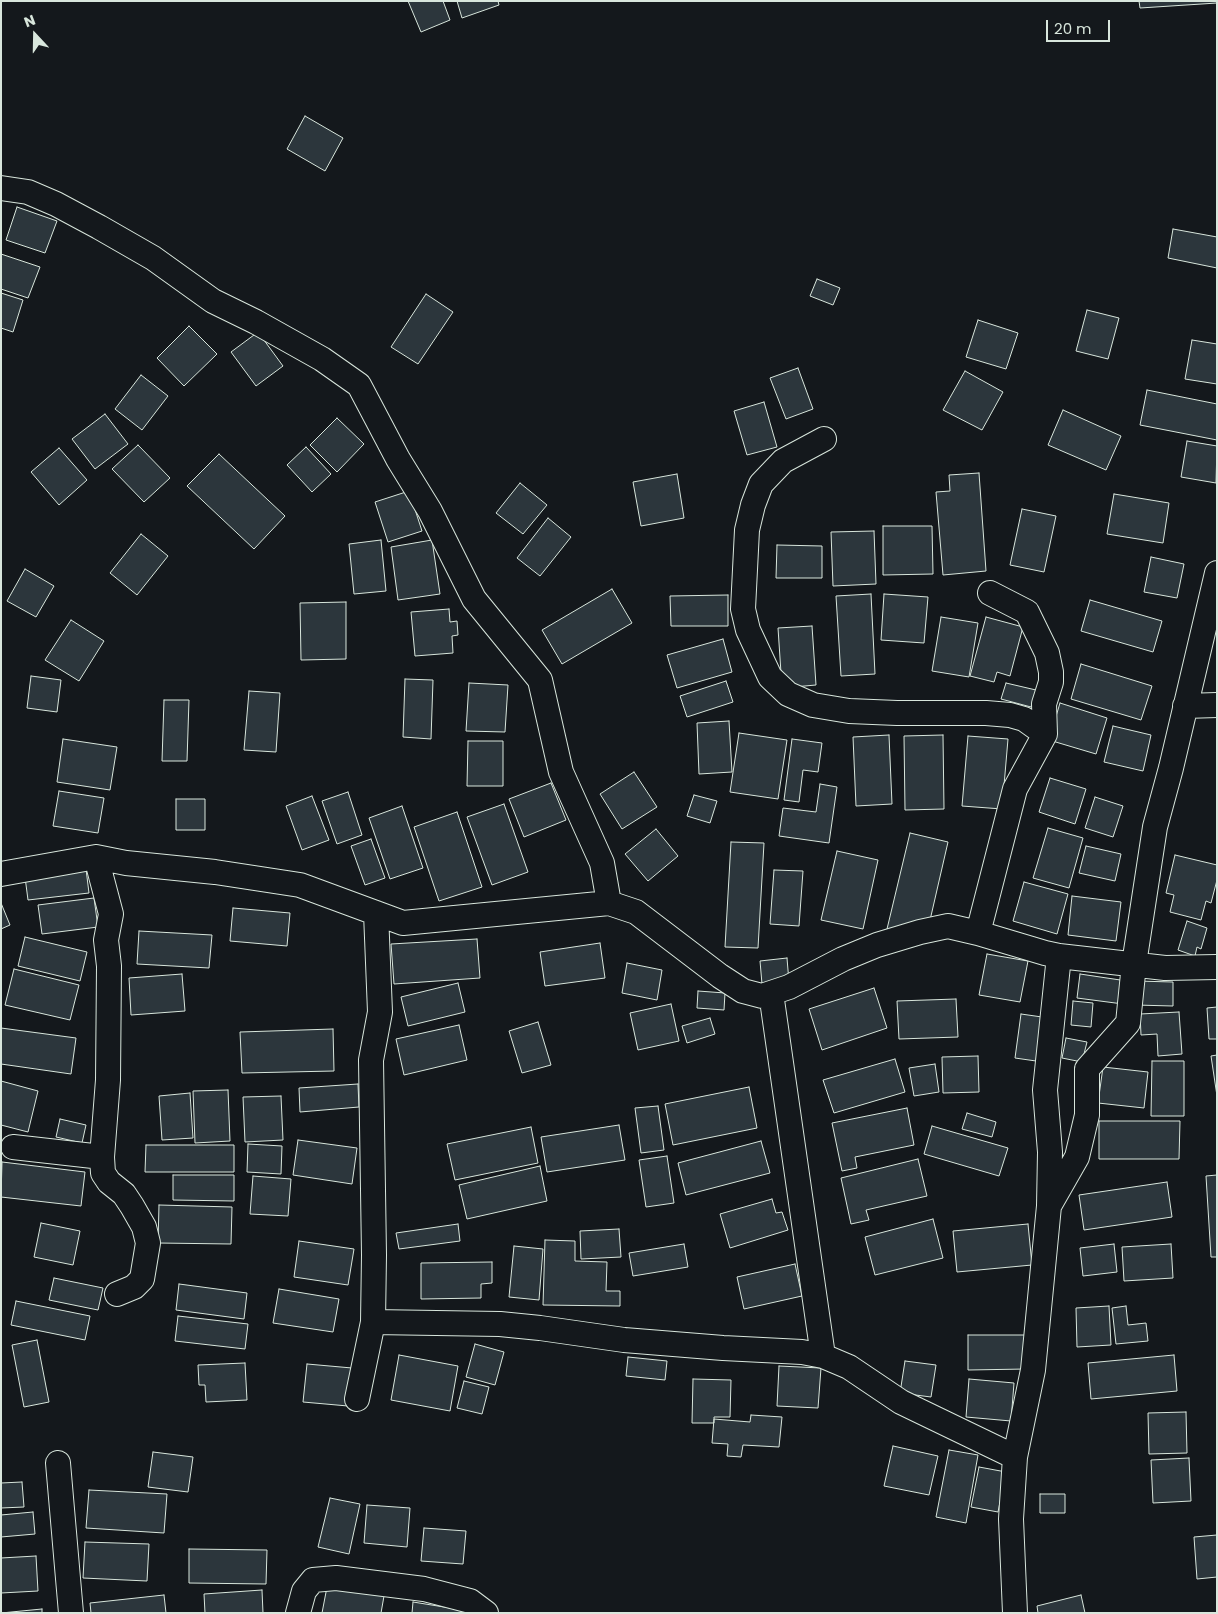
<!DOCTYPE html>
<html>
<head>
<meta charset="utf-8">
<style>
  body { margin:0 }
  #map { position:relative; width:1218px; height:1614px; overflow:hidden; background:#14181c; font-family:Poppins,sans-serif }
  canvas { display:block }
  .frame { position:absolute; inset:0; border:2px solid #d8e6dc; pointer-events:none }
  .north { position:absolute; left:10px; top:10px; width:50px; height:50px; -webkit-text-stroke:4px #14181c; paint-order:stroke; rotate:339deg; font-size:14px; font-weight:700; line-height:20px; text-align:center; color:#d8e6dc }
  .north::after { content:''; display:block; margin:auto; width:18px; height:22px; background:#d8e6dc; clip-path:polygon(50% 0,100% 100%,50% 72%,0 100%) }
  .scale { position:absolute; left:1046px; top:20px; width:64px; height:22px; box-sizing:border-box; border:2px solid #d8e6dc; border-top:0; padding-left:6px; font-size:15px; line-height:18px; white-space:nowrap; color:#d8e6dc; -webkit-text-stroke:4px #14181c; paint-order:stroke }
</style>
</head>
<body>
<div id="map">
<canvas width="1218" height="1614"></canvas>
<div class="frame"></div>
<div class="north">N</div>
<div class="scale">20 m</div>
</div>
<script>
const c = document.querySelector('canvas').getContext('2d');
c.lineJoin = 'round';
function paint(path, color) { c.fillStyle = color; c.fill(path, 'evenodd'); }
const shape = rows => new Path2D(rows.map(r => 'M' + r).join(''));
function strokePath(path, color, width, dash) { c.strokeStyle = color; c.lineWidth = width; c.lineCap = dash ? 'butt' : 'round'; c.setLineDash(dash || []); c.stroke(path); }
const building = shape([
  [408,1,443,1,450,20,421,32,408,1],
  [457,1,498,1,499,5,462,18,457,1],
  [1139,1,1217,1,1217,3,1140,8,1139,1],
  [305,116,343,138,325,171,287,149,305,116],
  [17,207,57,221,45,253,6,240,17,207],
  [1173,229,1217,237,1217,268,1168,258,1173,229],
  [1,254,40,267,28,298,1,289,1,254],
  [817,279,840,288,833,305,810,296,817,279],
  [1,293,23,300,13,332,1,328,1,293],
  [426,294,453,312,418,364,391,347,426,294],
  [1087,310,1119,318,1108,359,1076,351,1087,310],
  [978,320,1018,333,1006,369,966,357,978,320],
  [189,326,217,354,184,386,157,358,189,326],
  [258,332,283,366,256,386,231,352,258,332],
  [1192,340,1217,344,1217,384,1185,379,1192,340],
  [798,368,813,409,786,419,770,378,798,368],
  [965,371,1003,392,982,430,943,410,965,371],
  [141,375,168,396,142,430,115,409,141,375],
  [1147,390,1217,404,1217,440,1140,425,1147,390],
  [764,402,777,447,747,455,734,411,764,402],
  [1063,410,1121,436,1106,470,1048,445,1063,410],
  [105,414,128,444,95,469,72,439,105,414],
  [337,418,364,444,337,472,310,445,337,418],
  [1187,441,1217,446,1216,483,1181,477,1187,441],
  [138,445,170,478,144,502,112,469,138,445],
  [306,447,331,474,312,492,287,465,306,447],
  [59,448,87,480,59,505,31,472,59,448],
  [219,454,285,516,254,549,187,486,219,454],
  [979,473,986,571,943,575,936,492,950,491,949,475,979,473],
  [677,474,684,518,641,526,633,482,677,474],
  [520,483,547,505,523,534,496,513,520,483],
  [409,491,422,531,388,542,375,502,409,491],
  [1114,494,1169,503,1163,543,1107,534,1114,494],
  [1022,509,1056,516,1044,572,1010,565,1022,509],
  [548,518,571,537,540,576,517,558,548,518],
  [883,526,932,526,933,574,883,575,883,526],
  [874,531,876,584,833,586,831,532,874,531],
  [141,534,168,556,137,595,110,573,141,534],
  [381,540,386,591,354,594,349,544,381,540],
  [432,540,440,594,398,600,391,547,432,540],
  [777,545,822,546,822,578,776,578,777,545],
  [1151,557,1184,564,1177,598,1144,592,1151,557],
  [25,569,54,586,36,617,7,601,25,569],
  [612,589,632,623,562,664,542,630,612,589],
  [871,594,875,674,841,676,836,596,871,594],
  [884,594,928,597,924,643,881,640,884,594],
  [728,595,728,626,671,626,670,596,728,595],
  [1090,600,1162,621,1153,652,1081,631,1090,600],
  [346,602,346,659,301,660,300,603,346,602],
  [449,609,450,622,457,621,458,635,452,636,453,653,415,656,411,612,449,609],
  [941,617,978,623,969,677,932,671,941,617],
  [986,617,1023,627,1010,676,997,672,994,682,970,676,986,617],
  [71,620,104,641,79,681,45,660,71,620],
  [812,626,816,685,782,688,778,628,812,626],
  [723,639,732,672,677,688,667,655,723,639],
  [1081,664,1152,686,1141,720,1071,699,1081,664],
  [31,676,61,680,57,712,27,708,31,676],
  [405,679,433,680,431,739,403,737,405,679],
  [726,681,733,702,687,717,680,696,726,681],
  [469,683,508,685,505,732,466,731,469,683],
  [1006,683,1036,690,1031,707,1001,699,1006,683],
  [249,691,280,693,276,752,244,750,249,691],
  [164,700,189,700,187,761,162,761,164,700],
  [1060,703,1107,718,1096,754,1049,740,1060,703],
  [729,721,732,772,699,774,697,723,729,721],
  [1113,726,1151,735,1143,771,1104,762,1113,726],
  [739,733,787,740,778,799,730,792,739,733],
  [889,735,892,804,856,806,853,737,889,735],
  [943,735,944,809,905,810,904,736,943,735],
  [968,736,1008,739,1002,809,962,806,968,736],
  [63,739,117,747,110,790,57,782,63,739],
  [792,739,822,743,818,772,803,770,799,802,784,800,792,739],
  [468,741,503,741,503,786,467,786,468,741],
  [634,772,657,807,622,829,600,794,634,772],
  [1050,778,1086,789,1075,824,1039,812,1050,778],
  [551,783,566,820,524,837,509,799,551,783],
  [820,784,837,787,829,843,779,836,783,808,816,812,820,784],
  [59,791,104,798,98,833,53,826,59,791],
  [348,792,362,835,337,844,322,801,348,792],
  [694,795,717,801,710,823,687,816,694,795],
  [312,796,329,840,302,850,286,806,312,796],
  [1095,797,1123,806,1113,837,1085,828,1095,797],
  [176,799,205,799,205,830,176,830,176,799],
  [504,804,528,872,492,885,467,817,504,804],
  [402,806,423,868,390,879,369,818,402,806],
  [457,812,482,887,439,901,414,827,457,812],
  [1048,828,1083,838,1069,888,1033,878,1048,828],
  [656,829,678,856,648,881,625,854,656,829],
  [910,833,948,842,928,929,904,933,887,929,910,833],
  [371,839,385,878,365,885,351,846,371,839],
  [731,842,764,843,758,948,725,947,731,842],
  [1086,846,1121,854,1115,881,1079,873,1086,846],
  [837,851,878,860,863,929,821,920,837,851],
  [1175,855,1217,865,1217,880,1211,903,1206,901,1201,920,1170,912,1174,895,1166,893,1175,855],
  [86,869,89,893,28,900,25,877,86,869],
  [774,870,803,871,799,926,770,924,774,870],
  [1024,882,1068,894,1057,934,1013,921,1024,882],
  [1072,896,1121,902,1116,941,1068,935,1072,896],
  [94,898,98,927,42,934,38,905,94,898],
  [1,903,10,925,1,929,1,903],
  [233,908,290,913,287,946,230,941,233,908],
  [1187,921,1207,928,1201,949,1197,947,1195,956,1178,950,1187,921],
  [139,931,212,935,209,968,137,964,139,931],
  [25,937,87,952,80,981,18,966,25,937],
  [477,939,480,978,394,984,391,944,477,939],
  [600,943,605,978,545,986,540,952,600,943],
  [987,954,1028,961,1020,1002,979,995,987,954],
  [787,958,789,982,762,984,760,961,787,958],
  [627,963,662,970,657,1000,622,993,627,963],
  [14,969,79,985,70,1020,5,1005,14,969],
  [182,974,185,1011,131,1015,129,978,182,974],
  [1080,974,1127,981,1123,1004,1077,998,1080,974],
  [1136,981,1173,982,1173,1006,1135,1005,1136,981],
  [458,983,465,1012,408,1026,401,997,458,983],
  [874,988,887,1028,822,1050,809,1009,874,988],
  [698,991,725,993,724,1010,697,1008,698,991],
  [956,999,958,1037,899,1039,897,1001,956,999],
  [1073,1001,1093,1003,1091,1027,1071,1025,1073,1001],
  [671,1004,679,1041,638,1050,630,1013,671,1004],
  [1217,1007,1217,1039,1209,1039,1207,1008,1217,1007],
  [1179,1012,1182,1054,1158,1056,1157,1034,1141,1035,1140,1014,1179,1012],
  [1021,1014,1042,1017,1036,1061,1015,1058,1021,1014],
  [710,1018,715,1034,687,1043,682,1026,710,1018],
  [538,1022,551,1065,522,1073,509,1031,538,1022],
  [459,1025,467,1060,404,1075,396,1039,459,1025],
  [1,1028,76,1038,71,1074,1,1064,1,1028],
  [333,1029,334,1071,242,1073,240,1032,333,1029],
  [1066,1038,1087,1042,1082,1062,1062,1058,1066,1038],
  [1217,1055,1217,1096,1211,1056,1217,1055],
  [978,1056,979,1092,943,1093,942,1057,978,1056],
  [895,1059,905,1092,834,1113,823,1080,895,1059],
  [1152,1061,1184,1061,1184,1116,1151,1116,1152,1061],
  [935,1064,939,1092,914,1096,909,1068,935,1064],
  [1103,1067,1148,1072,1144,1108,1098,1103,1103,1067],
  [1,1081,38,1091,28,1132,1,1125,1,1081],
  [358,1084,359,1107,300,1112,299,1088,358,1084],
  [749,1087,757,1128,673,1145,665,1104,749,1087],
  [228,1090,230,1141,195,1143,193,1091,228,1090],
  [190,1093,193,1138,162,1140,159,1096,190,1093],
  [281,1096,283,1140,245,1142,243,1097,281,1096],
  [658,1106,664,1150,641,1153,635,1108,658,1106],
  [907,1108,914,1145,855,1157,857,1168,842,1171,832,1123,907,1108],
  [967,1113,996,1122,992,1137,962,1129,967,1113],
  [60,1119,86,1125,82,1143,56,1137,60,1119],
  [1099,1121,1180,1121,1179,1159,1099,1159,1099,1121],
  [619,1125,625,1160,547,1172,541,1137,619,1125],
  [932,1126,1008,1148,999,1176,924,1154,932,1126],
  [531,1127,538,1163,455,1180,447,1144,531,1127],
  [298,1140,357,1148,352,1184,293,1175,298,1140],
  [761,1141,770,1173,686,1195,678,1163,761,1141],
  [248,1144,282,1146,281,1174,247,1172,248,1144],
  [146,1145,234,1145,234,1172,145,1172,146,1145],
  [667,1156,674,1203,646,1207,639,1160,667,1156],
  [918,1159,927,1196,866,1210,869,1220,851,1224,841,1178,918,1159],
  [2,1162,85,1172,81,1206,1,1197,2,1162],
  [540,1166,547,1201,467,1219,459,1185,540,1166],
  [173,1175,234,1175,234,1201,173,1200,173,1175],
  [1217,1175,1217,1257,1211,1257,1206,1176,1217,1175],
  [253,1176,291,1179,288,1216,250,1214,253,1176],
  [1167,1182,1172,1217,1084,1230,1079,1195,1167,1182],
  [772,1199,776,1213,782,1212,788,1230,730,1248,720,1214,772,1199],
  [159,1205,232,1207,231,1244,158,1243,159,1205],
  [933,1219,943,1258,875,1275,865,1237,933,1219],
  [41,1223,80,1231,73,1265,34,1257,41,1223],
  [458,1224,460,1241,399,1249,396,1233,458,1224],
  [1028,1224,1032,1265,957,1272,953,1231,1028,1224],
  [619,1229,621,1257,581,1259,580,1231,619,1229],
  [545,1240,575,1241,575,1261,607,1262,606,1291,620,1291,620,1306,543,1305,545,1240],
  [299,1241,354,1249,348,1285,294,1277,299,1241],
  [684,1244,688,1267,633,1276,629,1253,684,1244],
  [1114,1244,1117,1272,1083,1276,1080,1248,1114,1244],
  [1171,1244,1173,1278,1124,1281,1122,1247,1171,1244],
  [514,1246,543,1249,539,1300,509,1297,514,1246],
  [492,1262,492,1283,481,1284,481,1298,421,1299,421,1263,492,1262],
  [795,1264,802,1296,744,1309,737,1277,795,1264],
  [54,1278,103,1288,98,1310,49,1300,54,1278],
  [179,1284,247,1293,244,1319,176,1310,179,1284],
  [279,1289,339,1299,333,1332,273,1323,279,1289],
  [16,1301,90,1316,85,1340,11,1325,16,1301],
  [1109,1306,1111,1345,1077,1347,1076,1308,1109,1306],
  [1126,1306,1128,1325,1146,1323,1148,1341,1116,1344,1112,1308,1126,1306],
  [178,1316,248,1324,245,1349,175,1341,178,1316],
  [968,1335,1026,1335,1026,1369,968,1370,968,1335],
  [37,1340,49,1402,24,1407,12,1345,37,1340],
  [475,1344,504,1352,495,1385,466,1377,475,1344],
  [399,1355,458,1366,450,1411,391,1400,399,1355],
  [1174,1355,1177,1391,1091,1399,1088,1363,1174,1355],
  [628,1357,667,1361,665,1380,626,1376,628,1357],
  [905,1361,936,1365,931,1397,900,1393,905,1361],
  [245,1363,247,1400,206,1402,205,1385,199,1385,198,1365,245,1363],
  [307,1364,352,1368,348,1406,303,1402,307,1364],
  [779,1366,821,1368,818,1408,777,1406,779,1366],
  [693,1379,731,1380,730,1417,714,1417,714,1423,692,1423,693,1379],
  [969,1379,1014,1383,1011,1421,966,1417,969,1379],
  [464,1381,489,1387,482,1414,457,1408,464,1381],
  [1186,1412,1187,1453,1149,1454,1148,1413,1186,1412],
  [751,1415,782,1417,779,1447,743,1445,741,1457,727,1456,728,1444,712,1443,714,1419,750,1422,751,1415],
  [893,1446,938,1456,929,1495,884,1486,893,1446],
  [949,1450,978,1455,966,1523,936,1517,949,1450],
  [153,1452,193,1457,188,1492,148,1487,153,1452],
  [1189,1458,1191,1501,1153,1503,1151,1460,1189,1458],
  [979,1467,1006,1472,998,1512,971,1507,979,1467],
  [22,1482,24,1507,1,1508,1,1483,22,1482],
  [89,1490,167,1494,164,1533,86,1528,89,1490],
  [1040,1494,1065,1494,1065,1513,1040,1513,1040,1494],
  [330,1498,360,1504,349,1554,318,1547,330,1498],
  [367,1505,410,1508,407,1547,364,1543,367,1505],
  [33,1512,35,1534,1,1537,1,1515,33,1512],
  [424,1528,466,1531,463,1564,421,1561,424,1528],
  [1217,1535,1217,1577,1197,1579,1194,1537,1217,1535],
  [85,1542,149,1544,147,1581,83,1578,85,1542],
  [189,1549,267,1550,266,1584,189,1583,189,1549],
  [36,1556,38,1591,1,1593,1,1558,36,1556],
  [327,1587,384,1596,381,1613,322,1613,327,1587],
  [262,1590,263,1613,205,1613,204,1594,262,1590],
  [164,1595,166,1613,91,1613,90,1603,164,1595],
  [1081,1595,1085,1613,1038,1613,1037,1606,1081,1595],
  [413,1602,481,1613,412,1613,413,1602],
  [42,1609,42,1613,1,1613,42,1609]
]);
paint(building, '#2c363c');
strokePath(building, '#d8e6dc', 1);
const minor = shape([
  [1,188,28,192,56,204,99,227,153,258,213,301,256,322,322,359,359,385,398,459,430,511,474,599,540,680,561,772,602,863,609,903],
  [824,439,783,461,761,484,753,505,747,530,743,609,748,630,770,677,788,694,813,705,849,711,897,713,986,713,1010,715,1024,719,1045,734],
  [1185,706,1217,705],
  [96,857,111,914,106,940,109,966,108,1080,102,1157,103,1173,109,1182,124,1194,132,1206,144,1227,148,1243,142,1279,134,1287,117,1294],
  [1,874,96,857,126,863,215,872,300,885,403,923,609,903,636,912,720,976,743,991,762,996,789,987,843,959,877,945,920,932,948,926,978,933,1045,953,1059,956,1165,968,1217,967],
  [978,933,1015,789,1045,734,1044,704,1051,682,1051,672,1047,653,1027,612,990,593],
  [771,993,823,1356],
  [13,1147,102,1157],
  [1049,1206,1077,1157,1087,1115,1087,1069,1128,1023,1134,964,1155,827,1171,768,1217,573],
  [373,1322,500,1324,540,1328,624,1340,723,1348,802,1352,823,1356,849,1367,901,1402,1015,1457],
  [357,1399,373,1322,374,1255,371,1060,380,1012,376,913],
  [58,1463,71,1613],
  [298,1613,304,1591,313,1580,336,1578,424,1589,470,1601,486,1613],
  [1015,1613,1011,1519,1015,1457,1033,1370,1049,1206,1050,1152,1045,1090,1059,956]
]);
strokePath(minor, '#d8e6dc', 26);
strokePath(minor, '#14181c', 24);
</script>
</body>
</html>
